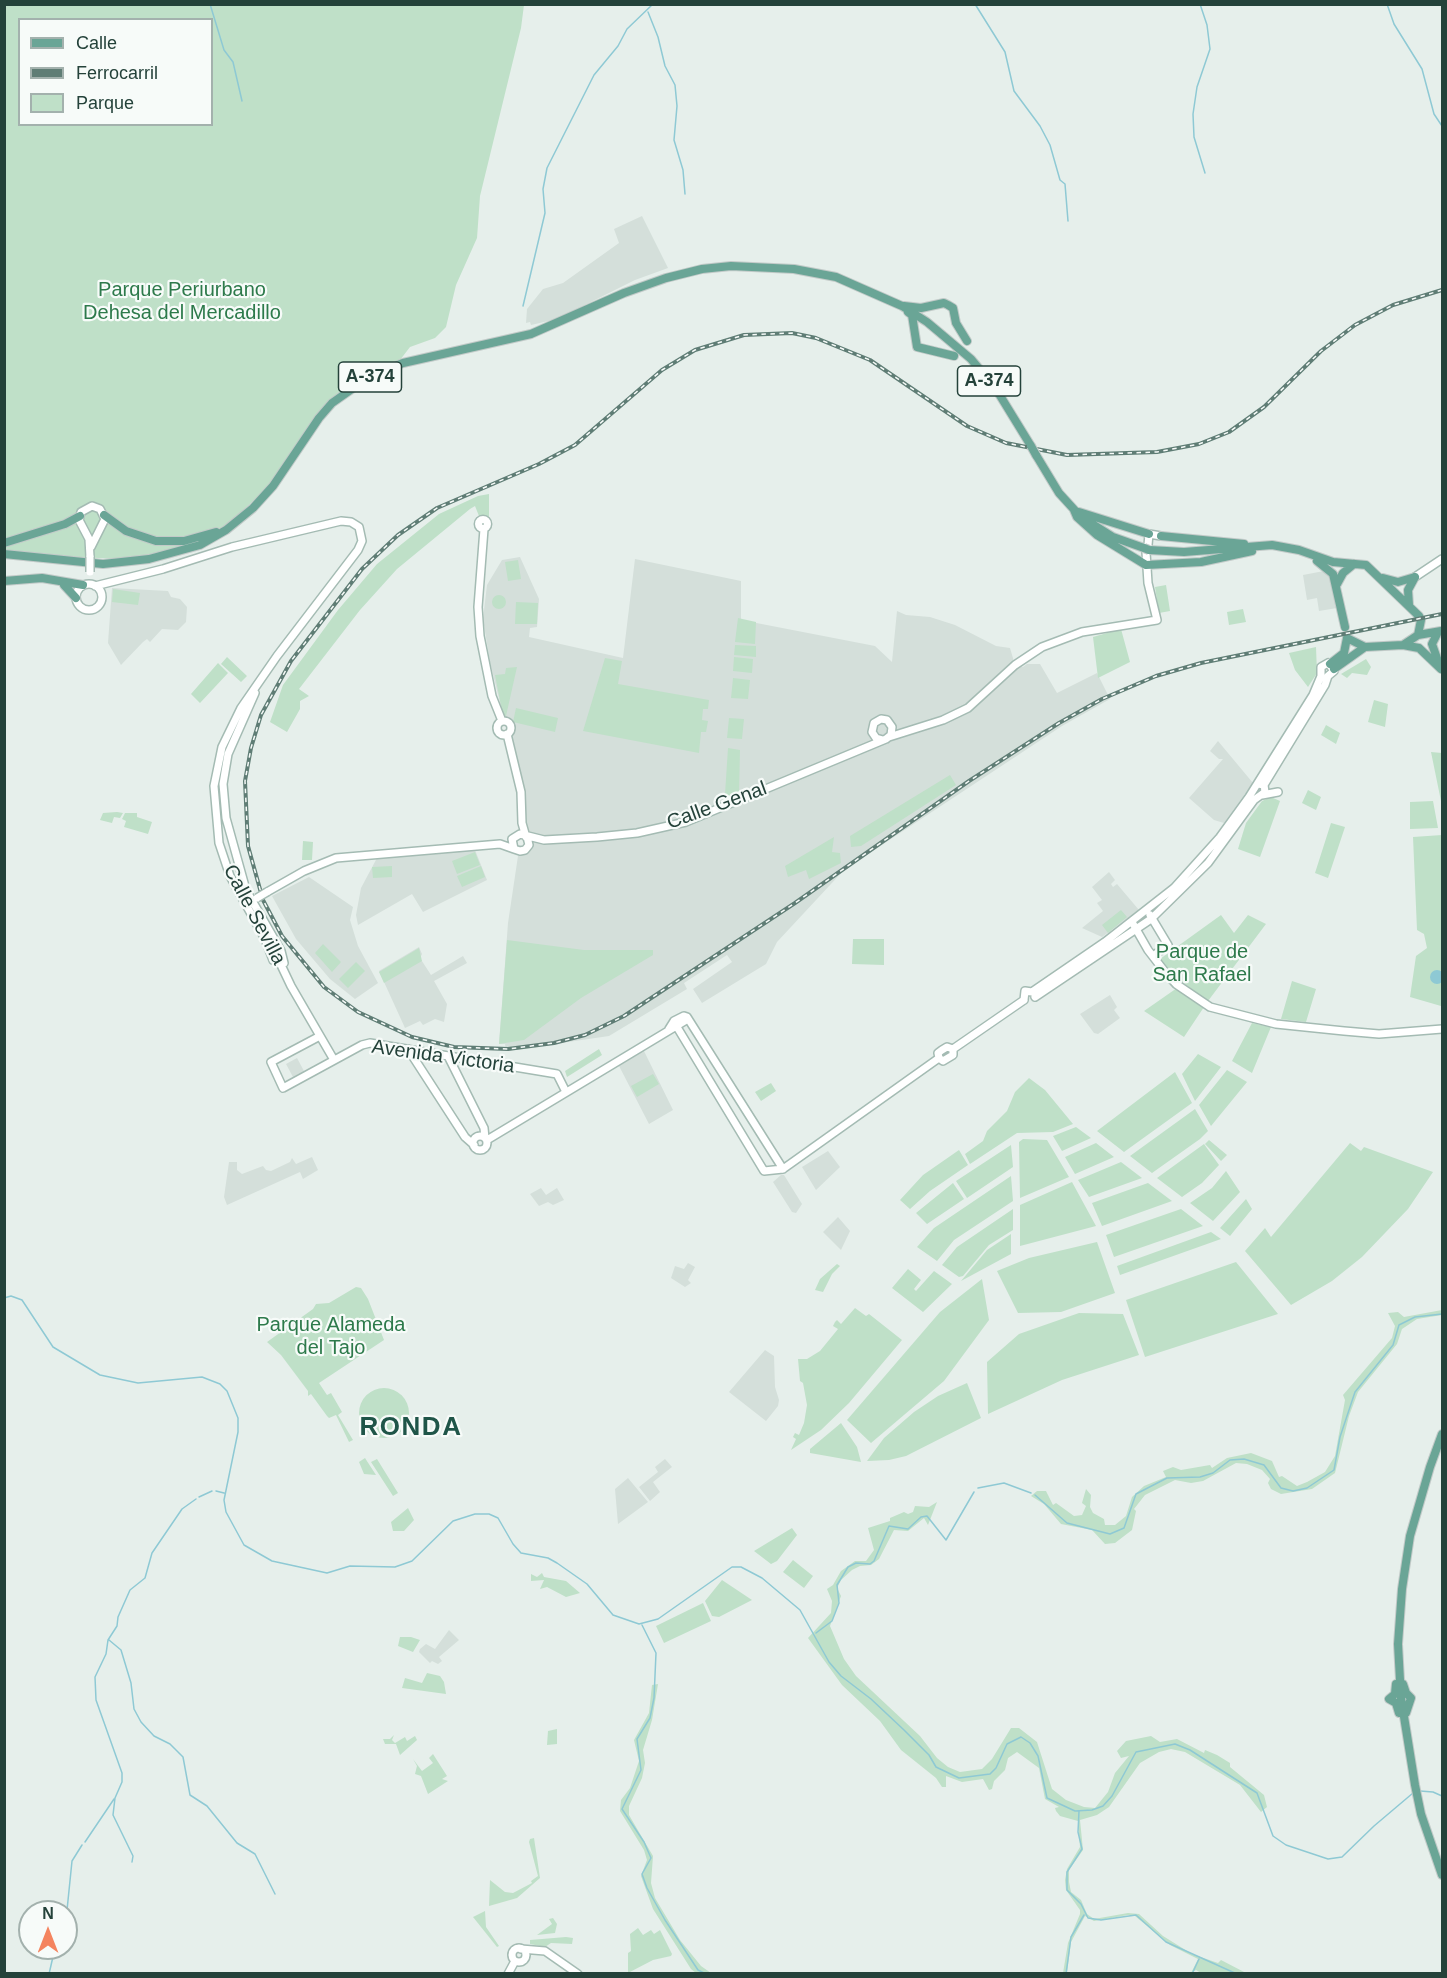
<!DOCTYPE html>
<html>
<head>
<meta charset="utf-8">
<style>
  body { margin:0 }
  #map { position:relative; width:1447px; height:1978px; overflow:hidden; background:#e6efeb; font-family:Helvetica,sans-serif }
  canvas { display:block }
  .frame { position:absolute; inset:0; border:6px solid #24423a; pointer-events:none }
  .legend { position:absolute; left:18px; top:18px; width:195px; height:108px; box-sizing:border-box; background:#f7fbf9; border:2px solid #a3b1ad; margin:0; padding:8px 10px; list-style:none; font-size:18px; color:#24423a }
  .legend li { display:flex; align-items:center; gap:12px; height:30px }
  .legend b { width:30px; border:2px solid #a3b1ad }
  .north { position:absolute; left:18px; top:1900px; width:60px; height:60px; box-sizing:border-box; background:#f7fbf9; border:2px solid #a3b1ad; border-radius:50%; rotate:0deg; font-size:16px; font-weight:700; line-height:24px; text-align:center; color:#24423a }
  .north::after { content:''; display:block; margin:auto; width:21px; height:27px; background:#f4845f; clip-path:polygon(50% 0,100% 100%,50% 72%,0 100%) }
</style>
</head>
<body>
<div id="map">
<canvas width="1447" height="1978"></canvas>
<div class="frame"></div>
<ul class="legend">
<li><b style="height:8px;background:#6aa596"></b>Calle</li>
<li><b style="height:8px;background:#5f7d75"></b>Ferrocarril</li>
<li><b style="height:16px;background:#bfe0c8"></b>Parque</li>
</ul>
<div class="north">N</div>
</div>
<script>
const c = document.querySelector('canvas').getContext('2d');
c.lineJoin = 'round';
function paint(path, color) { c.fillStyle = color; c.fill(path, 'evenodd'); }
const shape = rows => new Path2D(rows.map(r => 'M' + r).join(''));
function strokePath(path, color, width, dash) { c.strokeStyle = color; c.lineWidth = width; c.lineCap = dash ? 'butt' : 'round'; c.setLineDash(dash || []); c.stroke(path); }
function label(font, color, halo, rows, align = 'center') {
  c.font = font + ' Helvetica,sans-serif'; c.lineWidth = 4.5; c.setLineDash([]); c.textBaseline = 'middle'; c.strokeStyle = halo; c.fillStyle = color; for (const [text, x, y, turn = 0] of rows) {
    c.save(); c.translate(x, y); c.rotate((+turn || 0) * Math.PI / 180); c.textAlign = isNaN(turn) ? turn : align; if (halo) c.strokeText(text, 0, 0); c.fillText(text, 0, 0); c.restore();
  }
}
paint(shape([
  [642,216,668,268,635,280,557,319,531,325,530,322,526,323,527,309,543,289,563,283,619,243,614,229],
  [520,557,539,599,537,627,530,628,529,637,623,658,635,559,741,581,741,620,875,646,892,662,897,611,906,615,930,617,955,625,996,646,1010,648,1015,665,1023,667,1027,664,1040,664,1057,693,1097,673,1110,699,1062,726,844,870,777,942,766,964,702,1003,693,989,732,962,727,955,684,983,687,989,609,1036,506,1051,505,1044,499,1044,508,923,518,856,535,840,527,835,517,772,490,662,483,619,487,585,502,560],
  [1324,571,1329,572,1337,608,1319,611,1317,598,1307,600,1303,575],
  [112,588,168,591,171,597,180,599,187,607,186,622,178,630,162,629,150,642,147,639,143,642,121,665,108,643],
  [1218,741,1253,783,1224,823,1214,820,1189,798,1223,759,1219,759,1210,751],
  [475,850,487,880,423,912,412,894,358,925,356,915,361,888,377,858],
  [1109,872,1115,880,1111,884,1113,887,1117,884,1139,910,1102,937,1082,928,1103,911,1097,903,1102,900,1092,887],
  [309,877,353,907,350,920,358,946,378,983,355,999,330,979,296,939,272,896],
  [419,947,422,954,420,958,431,975,463,956,467,963,434,981,447,1004,444,1022,435,1019,423,1025,420,1021,405,1028,379,971],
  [1110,995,1117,1007,1114,1010,1120,1018,1098,1034,1094,1033,1080,1014],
  [643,1049,673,1110,649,1124,618,1064],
  [297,1058,304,1071,293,1077,286,1064],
  [828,1151,840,1167,816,1190,802,1167],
  [312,1157,318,1170,303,1179,300,1172,227,1205,224,1197,229,1162,237,1162,237,1170,242,1174,263,1166,266,1170,271,1171,290,1162,292,1158,296,1164],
  [781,1175,784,1175,802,1204,796,1213,792,1212,773,1182],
  [541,1188,546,1195,557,1188,564,1200,553,1205,548,1202,539,1206,530,1194],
  [838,1217,850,1231,841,1250,823,1232],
  [688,1263,695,1267,688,1280,691,1283,685,1287,671,1278,675,1266,684,1269],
  [765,1350,774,1356,775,1387,779,1400,778,1406,766,1421,729,1392],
  [665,1459,672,1467,653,1482,660,1492,650,1501,639,1487,658,1472,655,1467],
  [628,1478,648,1502,618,1524,615,1489],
  [449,1630,459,1640,439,1657,442,1661,438,1664,432,1661,430,1663,419,1652,420,1649,426,1644,435,1649]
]), '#d4dfda');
paint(shape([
  [4,5,524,5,521,28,480,196,477,238,456,285,446,327,435,338,410,347,400,360,379,369,338,396,265,490,226,526,191,544,147,556,117,559,5,553],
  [20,20,212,20,212,124,20,124],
  [489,494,489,518,479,516,475,506,470,509,397,569,360,610,299,689,309,696,300,701,300,709,287,732,270,722,283,685,338,610,377,564,439,514,478,496],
  [518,560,521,579,508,581,505,562],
  [1166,585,1170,611,1159,613,1155,587],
  [113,589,140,593,138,605,112,602],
  '492 602a7 7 0 1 1 14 0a7 7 0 1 1-14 0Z',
  [516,602,538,603,537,624,515,624],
  [1243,609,1246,622,1229,625,1227,612],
  [738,618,756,622,755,644,735,642],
  [1121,629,1130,662,1098,678,1093,637],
  [735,645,756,646,756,657,734,655],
  [1316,647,1317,673,1308,687,1295,670,1289,653],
  [227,657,247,676,241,682,221,664],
  [734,657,753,659,752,673,733,671],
  [605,658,622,661,618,684,709,700,708,709,703,709,702,720,708,721,706,732,701,732,699,753,583,731],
  [1366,659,1371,667,1367,675,1352,673,1347,678,1341,674],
  [218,663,228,673,200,703,191,694],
  [517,667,506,716,503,716,495,675,505,674,506,668],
  [733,678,750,680,748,699,731,698],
  [1374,700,1388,704,1385,727,1368,722],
  [516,708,558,718,555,732,513,722],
  [729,718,744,719,742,739,727,738],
  [1326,725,1340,733,1336,744,1321,735],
  [728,748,740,750,739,795,731,799,725,794],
  [1431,752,1442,753,1442,806],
  [950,775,956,785,861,846,851,847,850,836],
  [1308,790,1321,797,1316,810,1302,803],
  [1271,797,1280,801,1260,857,1238,849,1246,823,1262,801],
  [1433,801,1438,828,1410,829,1410,802],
  [103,813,117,812,123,813,120,818,114,817,112,823,100,820],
  [125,813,137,813,137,817,152,822,148,834,124,827,126,821,122,819],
  [1331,823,1345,827,1328,878,1315,873],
  [1442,835,1442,1006,1441,1006,1410,997,1416,956,1427,948,1424,934,1417,930,1413,837],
  [834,837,832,852,840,853,841,863,809,879,806,870,788,877,785,866],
  [303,841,313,842,312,860,302,860],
  [475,852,480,865,457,874,452,861],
  [392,866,392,877,373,878,372,867],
  [481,866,485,877,462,887,457,876],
  [1121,910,1127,917,1108,933,1102,925],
  [1221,915,1234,933,1248,915,1266,924,1208,1001,1174,976,1160,959],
  [853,939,884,939,884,965,852,964],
  [507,940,584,950,653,950,653,955,581,998,524,1040,499,1044],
  [323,944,341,962,332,972,315,953],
  [419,948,422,961,384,983,379,972],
  [356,962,365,971,348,988,339,979],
  [1292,981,1316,989,1306,1022,1281,1019],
  [1177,988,1204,1007,1184,1037,1144,1011],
  [1252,1023,1271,1027,1252,1073,1232,1061],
  [599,1049,602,1055,567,1077,565,1071],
  [1198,1054,1221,1067,1195,1101,1182,1074],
  [1227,1070,1247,1082,1211,1126,1199,1105],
  [1175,1072,1192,1103,1124,1152,1097,1131],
  [653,1074,659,1084,637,1097,631,1086],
  [1029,1078,1045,1090,1073,1124,1053,1132,1017,1133,970,1164,965,1154,983,1141,987,1131,1007,1111,1015,1092],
  [771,1083,776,1091,761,1101,755,1092],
  [1195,1109,1208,1131,1200,1139,1152,1173,1130,1156],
  [1076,1127,1091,1138,1062,1151,1053,1136],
  [1023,1139,1047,1140,1069,1177,1020,1198,1019,1142],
  [1209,1140,1227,1155,1221,1161,1205,1144],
  [1096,1143,1114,1157,1075,1174,1065,1157],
  [1350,1143,1361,1151,1364,1147,1433,1172,1408,1209,1362,1257,1332,1281,1291,1305,1245,1251,1265,1228,1271,1237],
  [1204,1144,1219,1165,1202,1183,1182,1197,1157,1178],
  [1011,1145,1013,1167,967,1198,956,1181],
  [959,1150,968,1165,930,1191,910,1209,900,1200,923,1175],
  [1121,1162,1142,1178,1089,1197,1078,1180],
  [1226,1171,1240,1192,1213,1221,1190,1203,1212,1188],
  [1011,1176,1013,1201,954,1240,937,1261,917,1247,934,1228],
  [1072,1182,1096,1226,1020,1246,1020,1205],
  [953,1183,964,1199,927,1224,916,1213],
  [1148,1183,1172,1201,1102,1226,1092,1203],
  [1246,1199,1252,1209,1230,1236,1220,1228],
  [1013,1209,1013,1230,989,1245,963,1276,959,1277,942,1265,957,1247],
  [1181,1209,1203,1226,1114,1257,1106,1235],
  [1211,1232,1221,1239,1120,1275,1117,1266],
  [1011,1234,1011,1254,961,1281,987,1250],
  [1097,1242,1115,1293,1061,1312,1018,1313,997,1271,1029,1258],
  [1236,1262,1278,1314,1145,1357,1126,1300],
  [837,1264,840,1266,832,1274,823,1292,815,1290,820,1279],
  [908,1269,921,1280,914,1289,916,1291,934,1271,952,1284,923,1312,892,1288],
  [982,1279,989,1320,944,1381,871,1443,847,1420,940,1312],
  [356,1287,361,1288,368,1299,384,1340,319,1383,327,1395,331,1393,342,1412,338,1415,353,1440,349,1442,336,1415,329,1418,327,1416,311,1394,308,1396,308,1391,281,1355,267,1342,313,1309,316,1304,329,1303],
  [855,1308,866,1316,869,1314,902,1340,849,1403,821,1430,791,1450,796,1439,793,1437,795,1433,799,1435,804,1423,807,1405,803,1383,800,1381,798,1359,807,1359,820,1351,838,1329,833,1326,835,1322,837,1320,841,1324],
  [1442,1310,1442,1315,1417,1319,1402,1329,1397,1344,1358,1392,1349,1416,1335,1473,1312,1489,1281,1494,1271,1489,1268,1483,1270,1479,1262,1470,1247,1464,1236,1463,1203,1481,1191,1483,1175,1480,1145,1495,1134,1509,1136,1511,1132,1530,1115,1543,1105,1544,1092,1530,1061,1524,1044,1504,1031,1496,1037,1491,1046,1491,1053,1505,1056,1503,1074,1516,1082,1515,1086,1506,1082,1503,1086,1489,1091,1495,1090,1507,1093,1513,1104,1519,1105,1525,1115,1525,1126,1516,1132,1497,1144,1486,1166,1477,1163,1471,1173,1467,1181,1470,1210,1465,1212,1468,1227,1458,1251,1453,1272,1461,1279,1477,1282,1476,1297,1486,1307,1482,1325,1472,1335,1456,1345,1400,1343,1395,1392,1338,1395,1326,1388,1313,1398,1312,1404,1317],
  [1079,1313,1123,1314,1139,1355,1062,1380,988,1414,987,1362,1019,1334],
  [967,1383,981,1418,906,1456,889,1460,867,1461,884,1438,914,1412,938,1396],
  '359 1413a25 25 0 1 1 50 0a25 25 0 1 1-50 0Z',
  [841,1423,857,1447,861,1462,810,1453,810,1449],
  [365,1458,376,1475,364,1474,359,1462],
  [377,1459,398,1493,393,1496,371,1462],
  [937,1502,928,1525,924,1518,908,1531,894,1530,879,1559,871,1565,860,1566,852,1570,841,1580,837,1588,841,1596,830,1626,844,1659,856,1676,920,1736,937,1758,948,1767,960,1772,982,1769,992,1759,1011,1728,1019,1728,1037,1742,1052,1789,1066,1800,1084,1807,1095,1808,1108,1792,1115,1773,1129,1756,1121,1758,1117,1751,1126,1741,1151,1736,1160,1742,1177,1739,1204,1753,1205,1750,1217,1755,1230,1763,1230,1767,1264,1795,1267,1807,1261,1812,1240,1785,1185,1752,1171,1749,1159,1752,1140,1763,1109,1807,1097,1815,1080,1820,1083,1850,1069,1870,1069,1882,1071,1892,1081,1900,1087,1914,1094,1919,1128,1913,1139,1914,1163,1936,1192,1954,1218,1963,1221,1960,1246,1973,1201,1973,1196,1970,1191,1973,1198,1959,1170,1945,1135,1916,1128,1915,1094,1921,1085,1916,1071,1942,1067,1973,1063,1973,1068,1943,1080,1914,1080,1910,1066,1890,1065,1880,1067,1869,1080,1847,1078,1821,1060,1816,1056,1811,1055,1808,1059,1807,1045,1799,1039,1768,1017,1752,1008,1758,1005,1770,994,1781,992,1789,989,1790,983,1779,962,1782,946,1776,946,1787,942,1787,936,1778,901,1750,880,1721,842,1685,808,1638,831,1613,832,1601,827,1589,833,1585,841,1571,855,1561,866,1561,874,1550,868,1528,890,1521,890,1518,904,1512,908,1514,913,1512,915,1506,929,1507],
  [408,1508,414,1520,404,1531,393,1531,391,1522],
  [792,1528,797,1535,777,1561,771,1564,754,1551],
  [793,1560,813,1576,804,1588,783,1572],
  [542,1573,544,1577,566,1581,580,1593,566,1597,547,1587,540,1589,544,1580,531,1581,531,1574,537,1577],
  [722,1580,752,1600,719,1617,712,1616,705,1601],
  [703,1603,711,1621,664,1643,656,1626],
  [400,1637,411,1637,420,1640,413,1652,398,1646],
  [427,1673,440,1676,444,1682,446,1694,402,1688,405,1678,422,1683],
  [658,1684,652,1720,643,1750,645,1763,642,1778,629,1806,629,1815,653,1856,651,1883,655,1898,680,1940,701,1966,711,1973,696,1973,691,1969,653,1909,641,1876,647,1860,644,1850,620,1811,621,1800,630,1788,639,1761,634,1740,649,1713,652,1685],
  [557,1729,557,1744,547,1745,548,1731],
  [394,1735,392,1740,395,1743,405,1737,407,1741,415,1736,417,1740,400,1755,396,1744,385,1744,383,1739,390,1739],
  [433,1754,447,1776,442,1779,448,1781,428,1794,421,1776,415,1774,417,1766,413,1759,422,1771,433,1763,429,1758],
  [534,1838,540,1878,517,1898,489,1906,490,1880,505,1892,513,1893,532,1883,531,1881,538,1876,529,1842,530,1839],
  [485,1911,486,1927,499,1946,497,1947,473,1917],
  [553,1918,557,1924,555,1933,537,1935,552,1924,549,1919],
  [638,1928,643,1935,651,1930,654,1934,660,1930,672,1954,671,1956,653,1960,628,1973,628,1953,631,1951,630,1934],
  [566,1937,573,1938,572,1944,551,1943,545,1947,530,1944,530,1940]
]), '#bfe0c8');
paint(shape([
  '1430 977a7 7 0 1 1 14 0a7 7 0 1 1-14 0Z'
]), '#8ec9d4');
strokePath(shape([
  [210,4,224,50,233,62,242,101],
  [975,4,1005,52,1014,91,1040,126,1050,145,1060,180,1065,184,1068,221],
  [1200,4,1207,25,1210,49,1197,87,1193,114,1194,137,1205,173],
  [1387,4,1394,24,1422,69,1434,114,1442,126],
  [648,12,658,37,665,66,675,85,677,106,674,140,683,170,685,194],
  [523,306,545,213,543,189,547,168,594,75,618,46,627,29,653,4],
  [4,1298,11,1296,22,1300,53,1347,100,1375,138,1383,202,1377,220,1384,227,1391,238,1418,238,1432,224,1500,226,1512,244,1545,272,1561,327,1573,350,1566,395,1567,412,1561,453,1521,475,1514,489,1514,498,1518,513,1544,521,1553,548,1558,557,1563,587,1584,613,1615,639,1624,658,1619,732,1567,741,1567,762,1578,800,1610,829,1662,841,1676,871,1699,904,1730,929,1755,936,1767,959,1778,990,1774,996,1768,1007,1744,1021,1737,1030,1743,1038,1756,1047,1798,1075,1811,1092,1810,1103,1806,1112,1796,1136,1752,1175,1744,1190,1750,1257,1793,1273,1836,1286,1845,1328,1859,1342,1857,1374,1826,1413,1793],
  [978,1488,1004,1483,1031,1493],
  [216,1491,224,1493],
  [1035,1495,1067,1523,1110,1534,1124,1528,1136,1494,1167,1478,1200,1477,1213,1473,1230,1460,1244,1459,1264,1465,1281,1488,1293,1491,1307,1488,1334,1470,1340,1437,1355,1392,1393,1345,1399,1325,1415,1317,1442,1314],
  [199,1497,212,1491],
  [642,1625,656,1653,654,1698,650,1718,637,1739,641,1770,622,1809,644,1842,651,1858,642,1874,647,1888,665,1920,698,1970,706,1974],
  [816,1633,832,1621,839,1603,837,1585,848,1567,856,1563,870,1564,874,1561,889,1526,908,1529,921,1517,927,1516,946,1540,974,1492],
  [109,1640,121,1650,131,1683,134,1709,141,1722,154,1736,170,1744,183,1757,190,1795,207,1806,237,1843,255,1854,275,1894],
  [1420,1791,1433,1792,1442,1796],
  [1079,1811,1078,1832,1082,1849,1067,1872,1067,1890,1081,1904,1088,1918,1101,1920,1136,1915,1166,1942,1237,1974],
  [85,1842,114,1799],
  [132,1862,133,1856,113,1815,115,1798,122,1782,122,1773,96,1700,95,1677,106,1654,108,1640,117,1626,118,1617,130,1590,145,1578,152,1553,182,1509,196,1499],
  [66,1920,72,1861,82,1845],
  [49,1974,55,1948],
  [1066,1974,1071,1937,1084,1915],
  [1192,1974,1199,1959]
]), '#8ec9d4', 1.5);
const secondary = shape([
  '478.5 524a4.5 4.5 0 1 1 9 0a4.5 4.5 0 1 1-9 0Z',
  [484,529,478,607,480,636,492,696,502,721],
  [1148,545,1149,534,1161,536],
  [90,557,89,539,79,520,81,512,92,506,100,509,105,519,91,547],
  [1415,577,1442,559],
  '76 597a13 13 0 1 1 26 0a13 13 0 1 1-26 0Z',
  [95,586,163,569,232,547,341,521,351,522,359,527,362,541,358,550,277,656,241,708,222,747,214,786,219,843,230,876,264,937,272,946,291,986,334,1060],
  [255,693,228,754,223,784,226,818,246,890,281,951,284,963],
  '497 728a7 7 0 1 1 14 0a7 7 0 1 1-14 0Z',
  [507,734,521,792,522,823,526,837],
  [889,737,943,720,968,708,1015,665,1042,647,1082,632,1157,620,1148,583,1146,552],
  [1264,785,1325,685,1328,676],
  [1262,795,1278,792],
  [527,837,529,845,525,850,520,851,514,849,512,839,520,834,544,840,597,837,637,833,686,822,886,739,891,735,892,727,887,720,881,719,874,723,872,732,876,738,883,740],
  [267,892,304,871,336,858,500,844,514,849],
  [1150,915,1168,945,1153,956],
  [1132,922,1148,950,1165,972,1176,984,1210,1007,1276,1024,1344,1031,1379,1034,1442,1029],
  [265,939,273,960,281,958],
  [1035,997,1151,919,1208,863,1254,800,1265,792,1264,785,1258,784],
  [1024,1000,1025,991,1032,992,1105,942,1174,888,1220,837,1249,797,1313,695,1321,676,1321,667,1328,663,1334,671,1328,676],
  [677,1027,764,1171,783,1169],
  [669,1029,674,1021,684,1016,687,1017,783,1169],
  [320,1036,271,1062,283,1088,362,1045,370,1043,557,1074,566,1092],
  [408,1049,465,1137,474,1145],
  [448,1056,484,1128,485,1138],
  [939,1058,943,1061,953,1055,953,1049,1024,1000],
  '473 1143a7 7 0 1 1 14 0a7 7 0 1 1-14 0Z',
  [487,1140,688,1019],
  [783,1169,939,1058,938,1053,942,1050,947,1047,953,1049],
  '512 1955a7 7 0 1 1 14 0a7 7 0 1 1-14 0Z',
  [521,1949,545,1951,578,1974],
  [508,1974,515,1961]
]);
const primary = shape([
  [904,306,921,308,944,303,948,305,953,308,956,323,967,341],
  [908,312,912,315,917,347,954,356],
  [1036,455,1059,493,1080,516,1113,537,1144,548],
  [1074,510,1077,517,1097,535,1146,565,1201,562,1252,551],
  [1079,512,1149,534],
  [104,515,126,531,156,541,184,541,216,532],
  [1161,536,1244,544],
  [4,543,65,524,80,516],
  [1149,550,1184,552,1272,545,1299,550,1333,562,1366,565,1419,616],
  [4,554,103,564,149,559,200,545,226,530,253,508,273,486,319,418,332,403,369,377,403,363,531,334,624,293,666,278,702,269,731,266,794,269,836,277,902,306,927,322,971,359,996,389,1031,446],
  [1317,561,1333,574,1345,627],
  [1383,578,1398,582,1415,577],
  [4,581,42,578,83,585],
  [1337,584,1343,573,1354,564],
  [64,585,76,598],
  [1409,605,1408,590,1415,577],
  [1438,632,1432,644,1439,664],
  [1418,635,1441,631],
  [1347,638,1365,647,1403,645,1419,648,1441,669],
  [1403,645,1418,635,1421,620],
  [1330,664,1344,653,1347,638],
  [1334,669,1365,647],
  [1442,1434,1430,1467,1410,1536,1402,1589,1398,1644,1401,1698,1415,1785,1421,1814,1442,1875],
  [1396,1684,1395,1694,1389,1699,1396,1703,1399,1713],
  [1403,1684,1406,1693,1411,1698,1406,1713]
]);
strokePath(secondary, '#a4bbb3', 10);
strokePath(primary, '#c2cac8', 10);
strokePath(secondary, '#fff', 7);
strokePath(primary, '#6aa596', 8);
const rail = shape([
  [1442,290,1393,305,1355,325,1321,351,1264,407,1229,432,1199,444,1157,452,1067,455,1006,443,967,426,870,360,816,338,792,333,744,335,695,350,662,370,575,445,539,464,437,508,398,535,362,569,291,661,261,715,251,748,245,781,248,846,263,900,282,936,324,987,358,1012,412,1037,454,1047,508,1049,554,1043,585,1035,624,1016,795,903,969,781,1059,723,1102,699,1156,676,1201,663,1442,614]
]);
strokePath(rail, '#5f7d75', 4);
strokePath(rail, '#f7fbf9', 1.5, [4.5]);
const secondaryBridge = shape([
  [90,572,90,557],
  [257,898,267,892]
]);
const primaryBridge = shape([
  [1031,446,1036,455],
  [1144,548,1149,550]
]);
strokePath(secondaryBridge, '#a4bbb3', 10, []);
strokePath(primaryBridge, '#c2cac8', 10, []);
strokePath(secondaryBridge, '#fff', 7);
strokePath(primaryBridge, '#6aa596', 8);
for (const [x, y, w] of [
  [370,377,63],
  [989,381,63]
]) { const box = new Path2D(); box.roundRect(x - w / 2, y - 15, w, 30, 4.5); c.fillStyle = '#f7fbf9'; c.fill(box); strokePath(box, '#24423a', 1.5); }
label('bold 18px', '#24423a', null, [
  ["A-374",370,377],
  ["A-374",989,381]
]);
label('20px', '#2d7a4b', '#f7fbf9', [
  ["Parque Periurbano",182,290],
  ["Dehesa del Mercadillo",182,313],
  ["Parque de",1202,952],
  ["San Rafael",1202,975],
  ["Parque Alameda",331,1325],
  ["del Tajo",331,1348]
]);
label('20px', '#24423a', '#f7fbf9', [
  ["Calle Genal",717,806,-20],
  ["Calle Sevilla",254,915,62],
  ["Avenida Victoria",443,1057,8]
]);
c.letterSpacing = '1.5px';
label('bold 26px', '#1f5548', '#f7fbf9', [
  ["RONDA",411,1428]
]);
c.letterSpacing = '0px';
</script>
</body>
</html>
